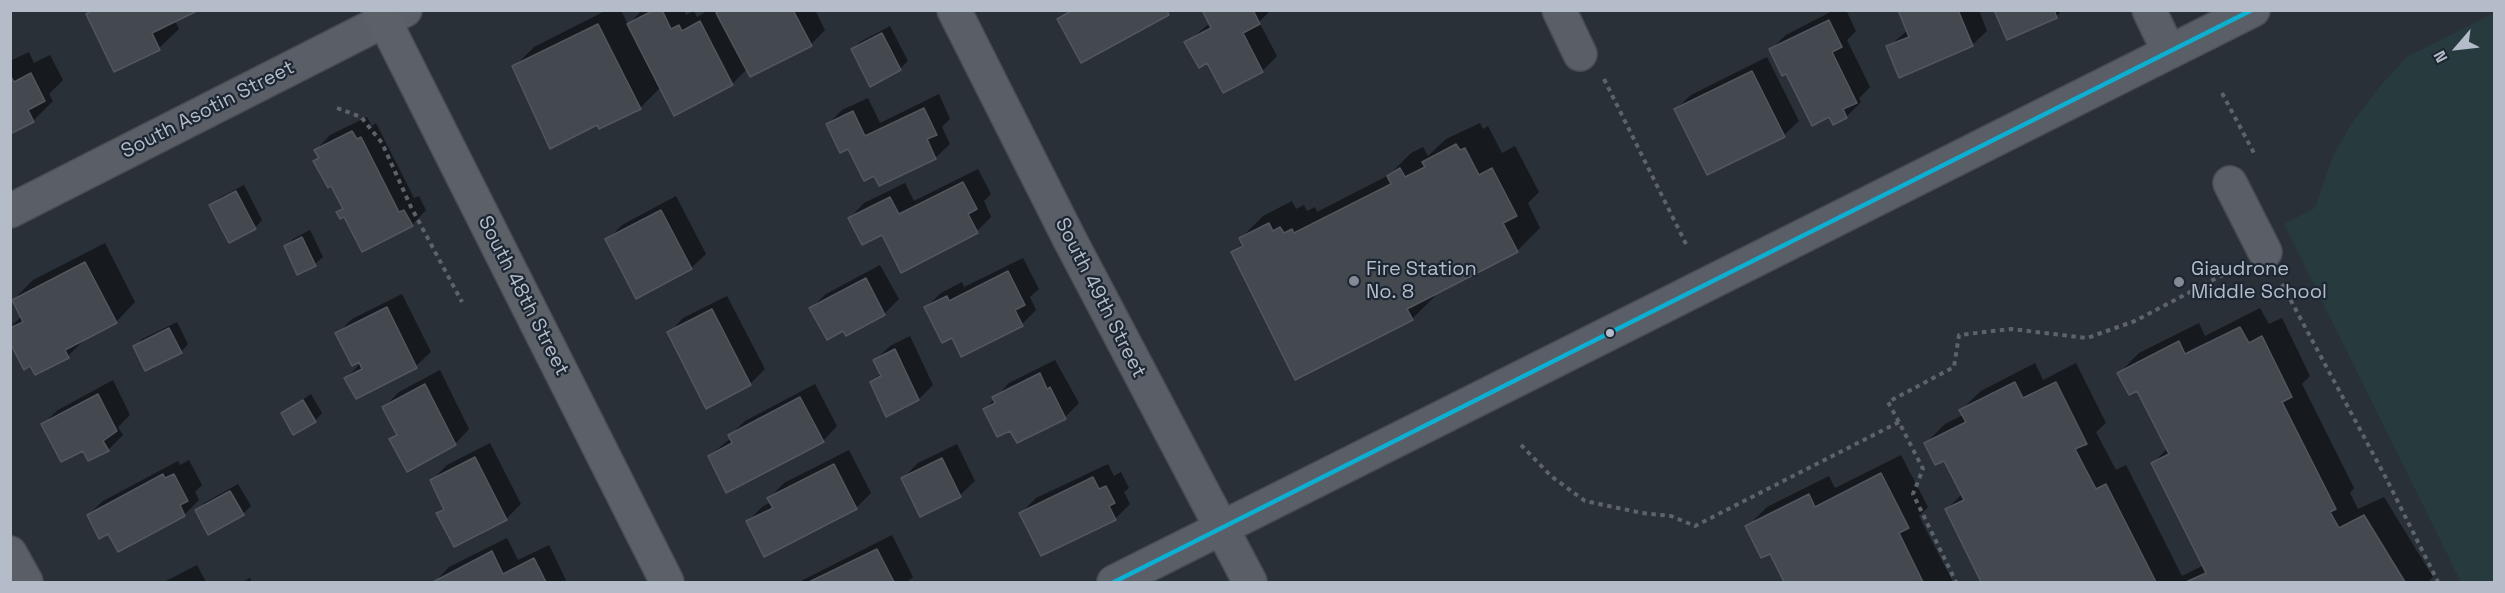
<!DOCTYPE html>
<html>
<head>
<meta charset="utf-8">
<style>
  body { margin:0 }
  #map { position:relative; width:2505px; height:593px; overflow:hidden; background:#2a3038; font-family:"Space Grotesk",sans-serif }
  canvas { display:block }
  .frame { position:absolute; inset:0; border:12px solid #b4bcc9; pointer-events:none }
  .north { position:absolute; left:2427px; top:18px; width:60px; height:60px; -webkit-text-stroke:4px #1d2633; paint-order:stroke; rotate:242deg; font-size:16px; font-weight:700; line-height:24px; text-align:center; color:#b4bcc9 }
  .north::after { content:''; display:block; margin:auto; width:21px; height:27px; background:#b4bcc9; clip-path:polygon(50% 0,100% 100%,50% 72%,0 100%) }
</style>
</head>
<body>
<div id="map">
<canvas width="2505" height="593"></canvas>
<div class="frame"></div>
<div class="north">N</div>
</div>
<script>
const c = document.querySelector('canvas').getContext('2d');
c.lineJoin = 'round';
function paint(path, color) { c.fillStyle = color; c.fill(path, 'evenodd'); }
const shape = rows => new Path2D(rows.map(r => 'M' + r).join(''));
function strokePath(path, color, width, dash) { c.strokeStyle = color; c.lineWidth = width; c.lineCap = dash ? 'butt' : 'round'; c.setLineDash(dash || []); c.stroke(path); }
function label(font, color, halo, rows, align = 'center') {
  c.font = font + ' "Space Grotesk",sans-serif'; c.lineWidth = 4.5; c.setLineDash([]); c.textBaseline = 'middle'; c.strokeStyle = halo; c.fillStyle = color; for (const [text, x, y, turn = 0] of rows) {
    c.save(); c.translate(x, y); c.rotate((+turn || 0) * Math.PI / 180); c.textAlign = isNaN(turn) ? turn : align; if (halo) c.strokeText(text, 0, 0); c.fillText(text, 0, 0); c.restore();
  }
}
paint(shape([
  [2494,13,2494,582,2461,582,2284,224,2315,208,2333,156,2351,124,2381,85,2407,57]
]), '#273a3e');
paint(shape([
  [91,10,196,10,175,21,179,29,159,48,115,70,87,14],
  [607,10,621,10,628,25,642,10,684,10,686,15,694,11,697,17,709,10,717,10,718,13,721,10,815,10,825,30,811,44,747,69,732,84,661,87,640,108,598,123,514,67,534,47],
  [1204,10,1271,10,1259,22,1277,56,1262,71,1207,61,1186,43,1210,23],
  [1834,10,1846,10,1856,31,1847,40,1870,87,1859,98,1861,102,1846,117,1830,115,1786,72,1771,49,1786,35],
  [1900,10,1979,10,1987,31,1972,45,1888,47,1908,30],
  [1995,10,2062,10,2056,17],
  [890,26,908,61,900,69,871,85,852,49,860,42],
  [29,52,34,63,50,55,63,80,49,94,53,101,33,121,10,132,10,61],
  [1767,57,1799,121,1784,135,1708,173,1676,109,1691,95],
  [939,94,950,119,942,127,950,144,935,158,875,174,828,124,842,110,868,98,880,123],
  [367,117,372,126,376,123,414,198,419,196,426,210,412,225,338,213,343,207,332,184,315,161,320,157,316,150,330,135],
  [1480,123,1483,129,1488,126,1502,153,1515,146,1539,192,1528,203,1540,228,1517,251,1433,294,1435,296,1412,319,1233,253,1243,243,1241,238,1263,216,1292,201,1296,209,1304,205,1307,211,1315,207,1317,212,1389,175,1411,153,1423,147,1428,156,1446,139],
  [978,169,991,194,984,201,991,217,977,231,883,233,850,218,864,203,905,183,914,201],
  [244,185,262,220,255,228,211,206,219,198],
  [676,196,706,254,691,268,607,240,622,225],
  [310,230,323,257,315,264,298,273,286,246,293,239],
  [105,243,135,302,116,322,88,336,68,356,10,340,10,327,22,316,13,300,33,280],
  [1023,258,1039,289,1030,297,1036,310,1022,324,953,336,926,307,941,293,962,282,964,287],
  [880,265,899,299,884,314,844,329,811,308,826,294],
  [402,294,431,352,416,366,356,397,346,378,361,363,337,334,352,319],
  [727,296,765,369,750,384,669,333,683,318],
  [2260,308,2269,324,2282,318,2310,376,2302,384,2354,488,2350,493,2358,509,2384,497,2433,577,2428,582,1983,582,1946,510,1962,494,1945,459,1926,443,1945,424,1963,415,1961,410,1981,391,2035,363,2043,380,2076,363,2106,423,2096,432,2116,470,2126,465,2182,576,2204,565,2153,463,2168,448,2138,389,2119,373,2139,353,2199,323,2205,336],
  [177,322,188,344,181,352,134,347,142,339],
  [910,336,933,385,919,399,872,382,881,373,875,360,890,346],
  [1055,360,1079,403,1065,417,1011,429,985,409,1009,383],
  [440,370,469,429,455,444,391,439,398,433,384,407,399,392],
  [113,380,130,415,118,427,123,435,108,450,84,449,43,424,58,410],
  [815,384,837,426,823,441,709,456,731,438,730,435,745,421],
  [311,394,322,413,315,421,283,413],
  [490,443,521,504,506,519,438,514,445,507,432,480,447,465],
  [957,444,975,481,960,495,903,478,918,463],
  [849,450,871,493,856,508,747,522,762,507,771,502,769,498,784,483],
  [1901,455,1928,507,1919,516,1953,582,1786,582,1771,552,1747,527,1767,507,1829,476,1835,488],
  [189,460,202,485,195,492,199,500,184,515,119,550,109,532,88,515,103,501,178,461,180,465],
  [1108,464,1114,476,1121,472,1129,488,1124,492,1130,504,1115,519,1021,513,1036,498],
  [238,484,251,506,243,514,209,533,197,511,204,503],
  [892,535,913,577,907,582,799,582],
  [507,538,518,560,549,545,566,580,563,582,435,582,449,567],
  [197,565,206,582,164,582],
  [250,578,252,582,242,582]
]), '#0007');
const building = shape([
  [93,10,199,10,152,33,160,50,114,72,86,14,93,10],
  [654,10,662,10,671,29,679,25,682,31,700,21,733,85,674,116,627,24,654,10],
  [721,10,793,10,812,46,750,77,716,13,721,10],
  [1073,10,1167,10,1169,15,1081,63,1057,19,1073,10],
  [1202,10,1253,10,1260,24,1243,33,1263,72,1223,93,1207,63,1199,68,1184,42,1211,28,1202,10],
  [1898,10,1958,10,1973,46,1899,78,1886,46,1909,37,1898,10],
  [1994,10,2054,10,2057,18,2007,40,1994,10],
  [1829,20,1842,47,1832,52,1857,103,1843,109,1847,118,1833,125,1829,117,1812,126,1786,74,1782,76,1769,49,1829,20],
  [598,24,641,109,599,129,597,125,550,149,512,66,598,24],
  [882,33,901,70,870,87,851,49,882,33],
  [1752,71,1785,137,1707,175,1674,109,1752,71],
  [31,73,45,101,28,110,34,122,10,134,10,75,14,82,31,73],
  [924,108,937,135,927,139,936,159,879,186,874,176,864,181,848,149,840,153,826,124,853,111,865,136,924,108],
  [352,131,357,139,361,137,399,212,404,210,413,226,362,252,344,217,340,219,336,212,343,209,331,186,328,188,313,161,319,158,314,150,352,131],
  [1456,144,1460,150,1465,148,1479,175,1492,168,1517,216,1503,223,1518,252,1407,309,1413,320,1295,380,1231,252,1243,246,1239,238,1269,223,1273,231,1280,227,1284,233,1292,229,1294,233,1391,184,1387,176,1400,168,1405,177,1425,167,1422,162,1456,144],
  [963,182,977,209,968,214,978,233,901,273,882,235,862,245,848,218,890,197,899,214,963,182],
  [236,191,256,229,229,243,209,205,236,191],
  [661,210,692,269,636,299,605,239,661,210],
  [302,237,316,266,297,275,284,246,302,237],
  [85,262,117,323,65,350,69,358,35,375,30,366,24,370,10,343,10,328,23,322,12,300,85,262],
  [1008,271,1025,305,1015,310,1023,326,961,357,952,338,942,343,924,307,947,296,949,301,1008,271],
  [866,278,885,315,846,336,843,331,827,340,809,308,866,278],
  [387,307,417,368,356,399,344,378,362,369,359,362,352,366,335,333,387,307],
  [712,309,751,385,706,409,667,332,712,309],
  [2240,327,2249,343,2262,336,2292,397,2282,402,2336,509,2330,512,2339,528,2364,515,2405,582,2186,582,2206,573,2151,463,2169,454,2137,391,2129,395,2117,373,2179,341,2185,354,2240,327],
  [169,328,182,353,145,371,133,346,169,328],
  [895,349,919,400,886,417,870,382,881,376,873,360,895,349],
  [1040,373,1047,389,1050,387,1066,419,1017,443,1010,431,997,437,983,409,995,403,992,397,1040,373],
  [2015,382,2023,398,2056,382,2087,444,2075,449,2096,489,2106,484,2156,582,1981,582,1945,509,1964,500,1944,461,1935,465,1924,443,1966,422,1959,410,2015,382],
  [425,384,456,445,407,472,389,439,397,435,382,407,425,384],
  [98,394,117,431,103,441,109,451,88,461,83,451,61,462,41,424,98,394],
  [800,397,824,442,726,493,708,456,732,443,728,435,800,397],
  [303,400,316,422,293,435,281,413,303,400],
  [475,457,507,520,454,547,436,513,444,510,430,480,475,457],
  [942,458,961,497,920,517,901,478,942,458],
  [834,464,857,509,764,557,746,521,773,508,767,498,834,464],
  [1881,473,1909,528,1899,533,1923,582,1784,582,1770,554,1761,558,1745,526,1809,494,1815,507,1881,473],
  [163,474,165,478,174,474,188,501,180,505,185,516,118,552,108,534,99,539,87,515,163,474],
  [1093,477,1099,489,1106,486,1115,503,1109,506,1116,520,1041,556,1019,513,1093,477],
  [230,491,244,515,208,535,195,510,230,491],
  [877,549,894,582,809,582,877,549],
  [492,551,503,574,534,558,546,582,433,582,492,551]
]);
paint(building, '#444950');
strokePath(building, '#52575f', 1.5);
const minor = shape([
  [954,10,1070,240,1250,582],
  [1559,10,1580,54],
  [2149,10,2169,52],
  [2230,183,2265,252],
  [10,211,405,10],
  [10,553,26,582],
  [1114,582,2253,10]
]);
const major = shape([
  [379,10,667,582]
]);
strokePath(minor, '#484c53', 36);
strokePath(major, '#484c55', 36);
strokePath(shape([
  [1604,79,1686,244],
  [2222,93,2255,155],
  [337,108,361,117,382,143,411,207,462,302],
  [2282,284,2386,478,2438,582],
  [1899,422,1888,402,1954,367,1959,335,2011,329,2087,338,2135,321,2232,270],
  [1521,445,1551,476,1585,501,1642,513,1671,516,1695,526,1899,422,1923,469,1913,494,1956,582]
]), '#5d636a', 4, [4.5, 4.5]);
strokePath(minor, '#5a5e66', 33);
strokePath(major, '#5c6168', 33);
strokePath(shape([
  [1114,582,2252,10]
]), '#0dafd3', 4.5);
for (const [x, y, r, color] of [
  [1354,281,6,"#848b96"],
  [2179,282,6,"#848b96"],
  [1610,333,5,"#b4bcc9"]
]) { const dot = new Path2D(); dot.arc(x, y, r, 0, 2 * Math.PI); c.fillStyle = color; c.fill(dot); strokePath(dot, '#1d2633', 2); }
label('20px', '#b4bcc9', '#1d2633', [
  ["South Asotin Street",208,110,-27],
  ["South 48th Street",523,296,63],
  ["South 49th Street",1100,298,63]
]);
label('20px', '#b4bcc9', '#1d2633', [
  ["Fire Station",1366,270],
  ["No. 8",1366,293],
  ["Giaudrone",2191,270],
  ["Middle School",2191,293]
], 'left');
</script>
</body>
</html>
